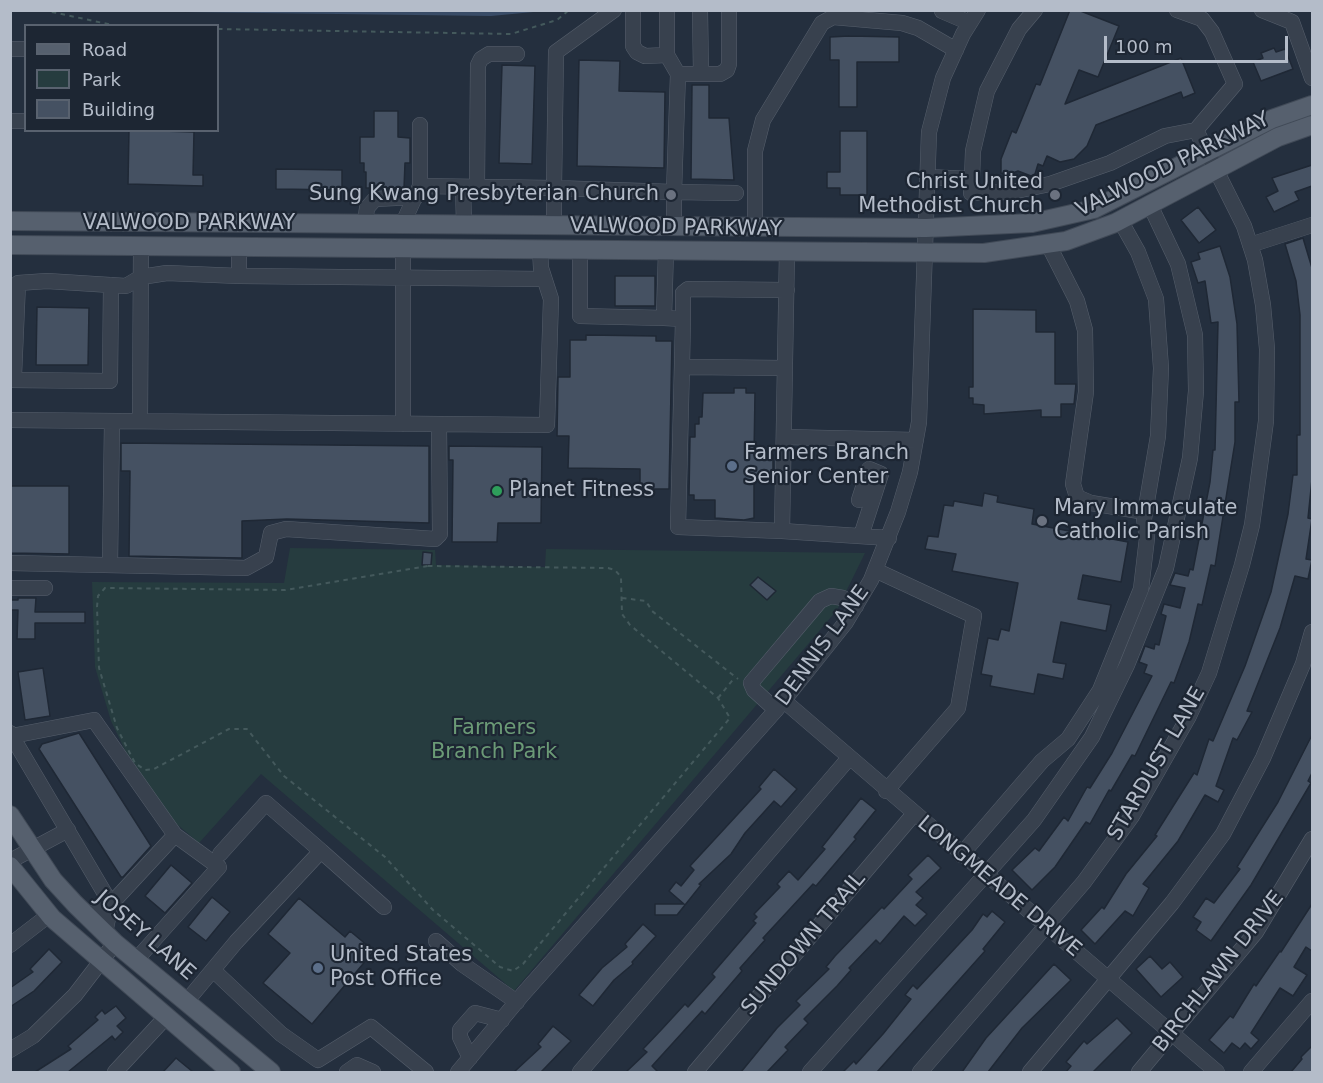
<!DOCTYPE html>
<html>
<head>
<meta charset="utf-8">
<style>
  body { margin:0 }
  #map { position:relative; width:1323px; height:1083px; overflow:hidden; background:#242f3e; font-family:"DejaVu Sans",sans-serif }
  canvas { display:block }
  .frame { position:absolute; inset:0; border:12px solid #b4bcc9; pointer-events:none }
  .legend { position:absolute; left:24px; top:24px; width:195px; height:108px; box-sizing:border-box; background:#1d2633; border:2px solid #59626f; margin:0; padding:8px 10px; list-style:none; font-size:18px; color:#b4bcc9 }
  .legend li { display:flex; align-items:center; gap:12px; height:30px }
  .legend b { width:30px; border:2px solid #59626f }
  .scale { position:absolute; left:1104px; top:36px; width:184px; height:27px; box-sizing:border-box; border:3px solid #b4bcc9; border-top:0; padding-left:8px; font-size:18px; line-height:21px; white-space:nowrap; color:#b4bcc9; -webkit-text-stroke:4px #1d2633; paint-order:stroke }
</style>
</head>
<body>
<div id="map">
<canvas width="1323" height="1083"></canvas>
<div class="frame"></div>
<ul class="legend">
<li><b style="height:8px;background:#56606e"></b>Road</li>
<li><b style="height:16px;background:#263c3f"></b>Park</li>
<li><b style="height:16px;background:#455162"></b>Building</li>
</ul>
<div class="scale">100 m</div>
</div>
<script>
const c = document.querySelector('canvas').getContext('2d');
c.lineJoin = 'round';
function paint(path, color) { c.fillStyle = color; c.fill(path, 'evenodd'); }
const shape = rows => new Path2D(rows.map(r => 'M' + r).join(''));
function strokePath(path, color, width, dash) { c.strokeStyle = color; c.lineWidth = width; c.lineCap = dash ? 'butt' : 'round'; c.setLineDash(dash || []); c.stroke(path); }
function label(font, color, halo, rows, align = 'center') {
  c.font = font + ' "DejaVu Sans",sans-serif'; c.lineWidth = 4.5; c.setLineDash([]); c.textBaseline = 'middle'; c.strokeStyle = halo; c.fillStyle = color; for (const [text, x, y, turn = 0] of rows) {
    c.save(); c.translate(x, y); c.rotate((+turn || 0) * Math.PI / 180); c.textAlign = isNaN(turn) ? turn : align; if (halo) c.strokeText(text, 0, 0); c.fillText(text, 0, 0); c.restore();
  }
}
paint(shape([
  [290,548,435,550,436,565,545,567,546,549,865,553,837,610,514,991,261,774,199,843,166,815,133,767,111,721,95,667,92,582,284,583]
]), '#263c3f');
strokePath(shape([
  [185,10,491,14,533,10]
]), '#394c67', 4);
const building = shape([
  [1070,10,1078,10,1119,26,1098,77,1079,70,1065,104,1181,58,1195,93,1183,98,1181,92,1096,125,1087,146,1074,159,1060,162,1047,156,1043,166,1038,164,1035,174,1031,176,1018,171,1010,174,1001,173,1001,159,1012,131,1016,133,1036,84,1040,85,1070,10],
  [849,36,899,37,899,62,857,62,857,107,839,107,839,60,830,60,830,37,849,36],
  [1274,48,1276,52,1285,49,1293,69,1261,81,1253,62,1263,58,1261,53,1274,48],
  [579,60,620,61,619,91,665,92,664,168,577,166,579,60],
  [502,65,535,66,532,164,499,163,502,65],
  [692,85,709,85,709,118,729,118,734,180,691,179,692,85],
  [374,111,398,111,398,137,410,138,410,163,405,163,404,188,366,188,366,172,364,172,364,163,360,163,360,137,374,137,374,111],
  [129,130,194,132,193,175,203,175,203,186,128,184,129,130],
  [840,131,867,131,867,195,840,195,840,188,827,188,827,172,840,172,840,131],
  [1312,165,1312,186,1295,192,1299,200,1274,212,1266,197,1278,191,1272,178,1312,165],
  [276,169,342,170,342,190,276,189,276,169],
  [1198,207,1216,230,1199,243,1181,220,1198,207],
  [1303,238,1312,268,1312,479,1308,518,1312,519,1306,559,1312,560,1308,579,1295,576,1280,628,1247,711,1252,712,1237,740,1233,738,1216,786,1224,790,1218,802,1205,795,1178,841,1143,884,1149,888,1133,916,1125,911,1095,944,1081,930,1102,907,1104,909,1126,874,1157,836,1155,835,1194,773,1197,775,1209,739,1213,741,1245,666,1271,592,1288,514,1293,475,1297,475,1297,435,1300,435,1300,315,1296,281,1285,244,1303,238],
  [1220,246,1230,277,1237,324,1239,402,1235,402,1235,442,1215,566,1211,565,1202,605,1198,604,1189,642,1174,683,1171,682,1135,756,1132,755,1111,791,1109,790,1090,824,1086,822,1055,867,1032,890,1012,870,1035,848,1039,851,1064,817,1068,821,1087,787,1090,788,1112,753,1152,676,1144,673,1147,665,1139,662,1145,646,1154,649,1155,644,1159,645,1166,616,1161,614,1164,604,1180,608,1185,588,1170,585,1175,573,1188,576,1190,569,1193,570,1210,482,1213,450,1215,450,1218,322,1211,323,1205,281,1198,283,1191,262,1200,259,1198,253,1220,246],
  [615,276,655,276,655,306,615,306,615,276],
  [37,307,89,308,88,365,36,365,37,307],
  [973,309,1036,310,1036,332,1055,332,1055,384,1076,384,1074,404,1061,404,1061,417,1041,417,1041,410,984,414,984,405,973,404,973,398,969,398,969,387,973,387,973,309],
  [586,335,656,336,656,341,672,341,669,489,640,489,640,469,568,468,569,436,557,436,558,377,570,377,570,340,586,340,586,335],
  [734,388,746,388,746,393,755,393,754,455,773,455,773,476,754,476,754,518,744,520,715,518,715,500,694,500,694,495,689,495,690,437,695,437,695,424,699,424,699,417,702,417,703,393,734,393,734,388],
  [121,443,429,446,429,523,287,519,242,521,242,558,129,556,130,471,121,471,121,443],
  [449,446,542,447,541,523,498,523,497,542,452,542,453,460,449,460,449,446],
  [10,486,69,486,69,554,10,553,10,486],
  [984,493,998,496,997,502,1034,509,1032,524,1128,542,1121,582,1083,575,1078,599,1111,605,1106,631,1061,622,1053,662,1066,664,1063,679,1038,674,1034,694,990,686,992,676,981,674,988,638,998,640,1001,629,1009,631,1018,583,952,571,956,554,925,549,928,536,938,537,944,505,953,506,954,501,982,506,984,493],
  [423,552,432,553,431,565,422,565,423,552],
  [758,577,776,591,767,600,750,585,758,577],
  [18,598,36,598,35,612,85,612,85,623,35,623,35,639,17,639,18,610,10,610,10,600,18,600,18,598],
  [43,668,50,716,25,720,18,672,43,668],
  [79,733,151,846,123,877,121,877,39,749,42,744,79,733],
  [1312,735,1312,773,1308,781,1311,783,1251,885,1211,941,1196,930,1201,922,1193,917,1206,898,1214,903,1240,869,1237,867,1278,802,1312,735],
  [774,769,797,789,781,807,774,801,745,833,731,854,699,884,701,885,677,915,655,915,655,904,684,904,669,891,676,882,681,886,694,870,690,866,761,789,759,787,774,769],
  [861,798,876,810,854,837,856,839,816,886,813,884,763,938,765,940,740,968,742,971,705,1014,702,1011,652,1066,658,1072,626,1072,647,1052,643,1049,662,1029,685,1004,688,1007,715,977,712,974,756,923,753,921,757,917,754,914,780,887,777,884,789,871,798,880,825,849,822,847,861,798],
  [928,855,941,868,916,892,923,898,916,905,927,914,915,926,904,916,880,944,876,940,849,968,851,970,837,986,804,1019,808,1023,785,1047,788,1050,767,1072,741,1072,777,1028,800,1005,796,1001,829,969,826,967,835,956,882,907,884,909,912,879,908,875,928,855],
  [171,865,192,883,165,913,145,896,171,865],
  [212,897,230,912,206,941,188,927,212,897],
  [299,898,345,937,350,931,374,951,312,1024,263,983,290,953,268,934,299,898],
  [1312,904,1312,951,1306,947,1294,967,1307,975,1293,996,1280,988,1251,1033,1259,1040,1251,1049,1245,1043,1240,1049,1232,1043,1224,1053,1209,1040,1230,1016,1233,1018,1254,984,1256,986,1280,951,1281,952,1312,904],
  [992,911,1005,922,983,949,985,951,877,1072,843,1072,854,1061,856,1064,883,1034,911,999,905,995,913,985,917,989,972,930,983,914,987,917,992,911],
  [643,924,656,936,632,962,633,964,614,980,593,1006,579,995,602,968,627,947,625,944,643,924],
  [49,949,62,962,34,991,10,1007,10,988,33,972,30,969,49,949],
  [1150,956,1162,969,1170,962,1183,977,1161,997,1136,969,1150,956],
  [1054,964,1071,980,1022,1028,988,1072,962,1072,986,1038,1054,964],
  [116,1006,126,1018,117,1026,123,1032,115,1040,112,1036,68,1072,35,1072,71,1049,68,1046,98,1020,95,1017,102,1010,105,1014,116,1006],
  [1117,1018,1132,1033,1093,1072,1066,1072,1071,1066,1066,1062,1084,1041,1087,1044,1117,1018],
  [553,1026,571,1041,541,1072,514,1072,541,1047,538,1044,553,1026],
  [1312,1046,1312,1072,1291,1072,1302,1059,1301,1057,1312,1046],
  [176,1058,193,1072,163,1072,176,1058]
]);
paint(building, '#455162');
strokePath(building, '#1f2835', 1.5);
const minor = shape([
  [614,10,556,52,554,188,674,192,674,226],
  [633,10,633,46,637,52,645,56,667,55,678,74,701,74],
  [667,10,667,55],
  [700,10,701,74,720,74,727,70,729,64,729,10],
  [1262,10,1292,22,1312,78],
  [942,11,970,23],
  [10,49,26,49],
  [678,74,674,192,736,193],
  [10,121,26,121],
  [927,177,972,179,971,193,1011,192,1050,184,1110,163,1165,136,1196,130,1235,84,1212,32,1202,19,1177,10],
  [972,179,973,151,987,91,1019,29,1035,10],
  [420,186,554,188,554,225],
  [463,187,464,224],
  [477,187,478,65,481,59,489,54,517,54],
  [365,223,367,208,375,199,416,197],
  [403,223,420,186,420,125],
  [755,227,755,151,763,120,822,23,833,17,902,23,918,28,956,50],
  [1048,244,1077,301,1085,330,1086,392,1073,484,1077,497,1091,503,1145,512],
  [1250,245,1312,225],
  [239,246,239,276],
  [580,249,580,316,664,318,666,250],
  [787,251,782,531,889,538],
  [664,318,683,319,682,364,687,367,785,368],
  [683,319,683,293,688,289,787,290],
  [682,364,678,527,782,531],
  [10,380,14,376,18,283,47,281,126,286,141,277,167,273,239,276,544,279],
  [10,380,110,381,111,285],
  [10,420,547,425,551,299,541,268,540,249],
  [140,421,141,246],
  [403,424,403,247],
  [784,437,916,440],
  [859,500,869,469,881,474,861,536],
  [10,563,246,568,266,557,271,533,286,529,435,539,440,534,439,424],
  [110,565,112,421],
  [875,570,974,616,958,708,886,791],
  [10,588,45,588],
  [783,700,1217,1072],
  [776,710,754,690,751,683,756,677,820,601,831,596,843,598,856,606],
  [10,733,111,904,105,933],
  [12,736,94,720,175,835,111,904,87,916],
  [220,854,266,803,321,851],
  [961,855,1042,761,1068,739,1100,690,1141,589,1147,538,1144,519,1158,436,1161,368,1156,299,1138,252,1120,220],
  [10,861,68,830],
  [436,941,462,964,517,1002],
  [10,945,49,915],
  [136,960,219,867,175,835],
  [213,970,281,1034,318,1060,371,1027,426,1072],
  [186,1002,236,942,321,851,384,907],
  [10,1050,33,1036,75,995,115,943],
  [470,1058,460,1037,460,1030,475,1013,502,1020],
  [115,1072,166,1017],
  [347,1072,357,1065,373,1072],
  [458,1072,523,994,776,710,846,622,871,580,898,512,910,472,919,422,929,132,943,78,963,34,978,10],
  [580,1072,849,758],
  [695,1072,913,815],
  [810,1072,1034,820,1092,737,1127,665,1166,568,1190,458,1196,391,1195,335,1178,264,1150,205],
  [920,1072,1084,882,1132,816,1189,716,1209,673,1242,565,1252,525,1266,421,1267,349,1263,305,1255,260,1244,226,1196,130],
  [1030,1072,1172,903,1223,834,1263,758,1303,664,1312,632],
  [1139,1072,1256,932,1312,839],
  [1251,1072,1312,1001]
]);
const major = shape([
  [10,221,926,228,1032,223,1094,209,1272,119,1312,105],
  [10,245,984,253,1066,241,1115,223,1278,137,1312,125],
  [10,815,53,880,75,904,115,943,271,1072],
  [10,866,52,918,231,1072]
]);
strokePath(minor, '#565f6c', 16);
strokePath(major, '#414a57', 20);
strokePath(shape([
  [43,10,117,26],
  [218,29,511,34,557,20,569,10],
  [428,566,608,568,615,570,621,577,622,614,630,625,718,698,730,718,523,964,513,971,500,967,433,910,385,857,284,776,247,729,229,729,154,769,145,770,135,763,117,728,99,668,97,607,98,596,105,588,285,590,428,566],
  [622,598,646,601,652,611,738,679],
  [718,698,735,677]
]), '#44595c', 2, [4.5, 4.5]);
strokePath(minor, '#38414e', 15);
strokePath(major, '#56606e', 18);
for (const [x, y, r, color] of [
  [671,195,6,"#6b7280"],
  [1055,195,6,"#6b7280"],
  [732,466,6,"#5c6f8a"],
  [497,491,6,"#2e9e5b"],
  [1042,521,6,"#6b7280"],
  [318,968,6,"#5c6f8a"]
]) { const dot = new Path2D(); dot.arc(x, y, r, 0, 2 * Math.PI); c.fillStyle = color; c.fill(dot); strokePath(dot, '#1d2633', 2); }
label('21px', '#b4bcc9', '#1d2633', [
  ["VALWOOD PARKWAY",1173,165,-26],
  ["VALWOOD PARKWAY",189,224],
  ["VALWOOD PARKWAY",676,228,1],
  ["DENNIS LANE",823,646,-54],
  ["STARDUST LANE",1157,764,-60],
  ["LONGMEADE DRIVE",999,887,40],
  ["JOSEY LANE",145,936,41],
  ["SUNDOWN TRAIL",804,944,-50],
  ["BIRCHLAWN DRIVE",1219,972,-52]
]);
label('21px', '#b4bcc9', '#1d2633', [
  ["Christ United",1043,183,"right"],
  ["Methodist Church",1043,207,"right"],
  ["Sung Kwang Presbyterian Church",659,195,"right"],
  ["Farmers Branch",744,454],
  ["Senior Center",744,478],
  ["Planet Fitness",509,491],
  ["Mary Immaculate",1054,509],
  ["Catholic Parish",1054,533],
  ["United States",330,956],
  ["Post Office",330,980]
], 'left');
label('21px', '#6b9a76', '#1d2633', [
  ["Farmers",494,729],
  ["Branch Park",494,753]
]);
</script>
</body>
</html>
